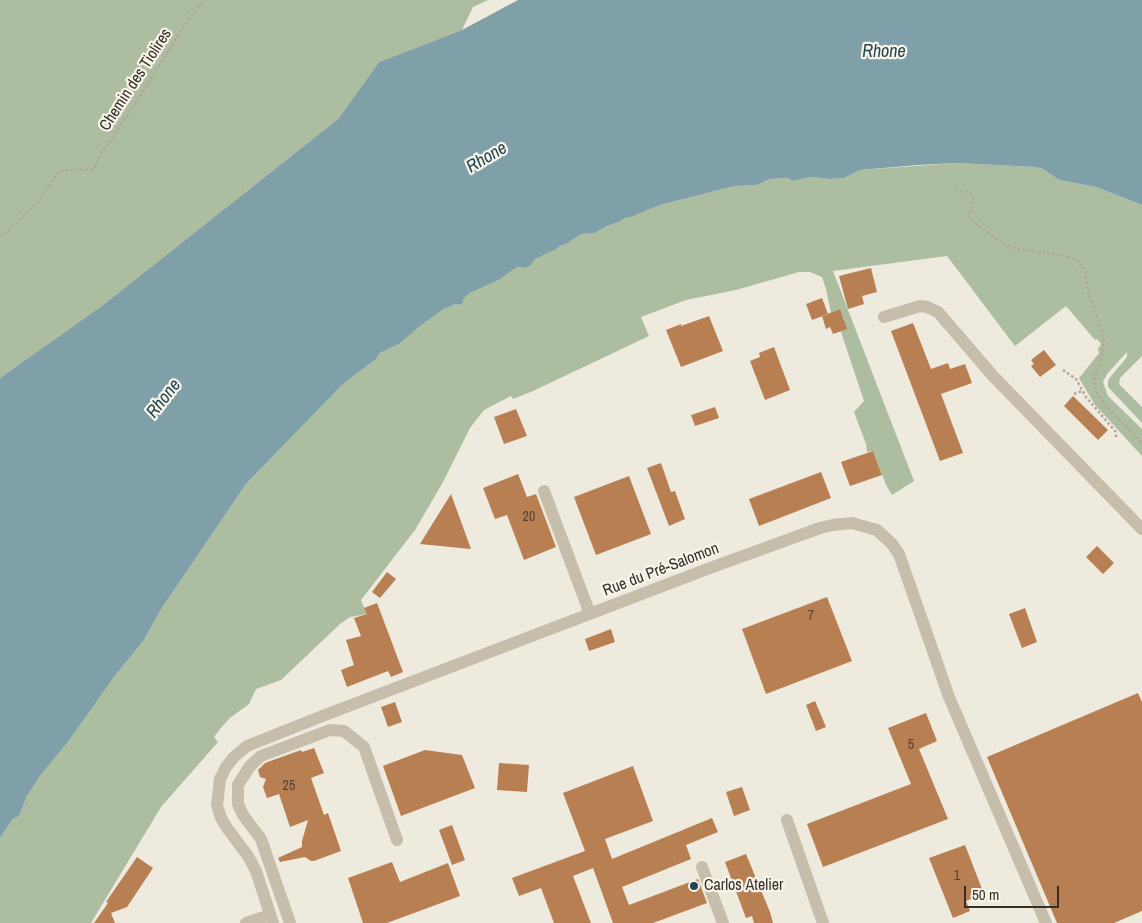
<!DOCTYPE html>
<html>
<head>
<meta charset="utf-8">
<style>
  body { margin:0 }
  #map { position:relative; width:1142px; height:923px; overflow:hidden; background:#efeade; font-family:"Archivo Narrow",sans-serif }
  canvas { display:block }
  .scale { position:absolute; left:964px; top:886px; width:95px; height:22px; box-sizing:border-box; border:2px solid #352f29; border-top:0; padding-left:6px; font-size:15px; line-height:18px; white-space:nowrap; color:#352f29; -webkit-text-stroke:4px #f8f4ea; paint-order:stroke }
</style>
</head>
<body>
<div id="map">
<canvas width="1142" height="923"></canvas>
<div class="scale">50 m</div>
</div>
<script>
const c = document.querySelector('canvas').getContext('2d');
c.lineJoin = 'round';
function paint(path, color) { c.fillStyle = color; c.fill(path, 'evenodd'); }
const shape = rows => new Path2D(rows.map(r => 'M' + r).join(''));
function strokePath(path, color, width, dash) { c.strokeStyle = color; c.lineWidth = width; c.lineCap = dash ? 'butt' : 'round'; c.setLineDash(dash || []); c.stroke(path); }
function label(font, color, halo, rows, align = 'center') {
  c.font = font + ' "Archivo Narrow",sans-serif'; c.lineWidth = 4.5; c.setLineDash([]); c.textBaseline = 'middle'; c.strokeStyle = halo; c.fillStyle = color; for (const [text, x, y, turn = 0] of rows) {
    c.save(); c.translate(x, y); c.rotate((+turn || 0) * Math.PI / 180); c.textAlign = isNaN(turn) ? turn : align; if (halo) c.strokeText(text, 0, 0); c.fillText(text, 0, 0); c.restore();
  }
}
paint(shape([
  [0,0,488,0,473,7,462,30,379,62,338,119,103,305,0,378],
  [957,163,1035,167,1043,169,1059,180,1096,187,1142,205,1142,356,1120,378,1119,384,1142,407,1142,423,1108,387,1108,380,1127,357,1127,352,1107,374,1103,382,1108,396,1142,429,1142,456,1095,405,1079,378,1099,353,1098,349,1101,344,1097,339,1095,340,1066,306,1015,346,947,256,833,271,914,481,892,495,886,485,873,451,867,452,866,444,854,412,864,401,838,323,844,319,839,309,831,313,826,289,822,277,810,272,799,272,736,290,686,300,641,317,649,336,533,391,513,399,511,396,484,410,470,428,443,482,415,530,361,600,367,614,350,617,340,624,281,680,256,689,249,704,230,718,220,729,214,737,218,742,161,807,91,923,0,923,0,838,13,819,19,816,27,796,40,776,68,742,114,677,144,640,160,611,246,484,344,383,375,360,380,353,399,344,424,323,444,309,456,304,460,305,463,303,462,299,470,293,499,280,517,267,525,268,534,260,549,251,555,250,560,246,569,243,570,241,582,234,595,233,607,226,619,222,623,219,631,217,660,205,735,186,757,185,770,179,788,178,792,181,812,177,830,179,844,178,860,170]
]), '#adbd9f');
paint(shape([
  [518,0,1142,0,1142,205,1096,187,1059,180,1043,169,1035,167,957,163,918,165,860,170,844,178,830,179,812,177,792,181,788,178,770,179,757,185,735,186,660,205,631,217,623,219,619,222,607,226,595,233,582,234,570,241,569,243,560,246,555,250,549,252,534,260,531,265,525,268,517,267,499,280,470,293,463,299,463,303,460,305,456,304,444,309,424,323,399,344,380,353,375,360,344,383,246,484,160,611,144,640,114,677,68,742,40,776,27,796,19,816,13,819,0,838,0,378,103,305,338,119,379,62,462,30]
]), '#80a0a9');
paint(shape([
  [871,268,877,292,862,296,864,304,848,309,839,276],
  [822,298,828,314,812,320,806,304],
  [840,309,847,329,833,334,830,327,826,329,822,316],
  [709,316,723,351,681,367,666,330,681,324,681,326],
  [913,323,931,369,948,363,950,369,965,364,972,383,941,394,963,453,940,461,891,331],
  [774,347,790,390,765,400,750,361,760,357,759,353],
  [1044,350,1056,365,1040,377,1031,366,1034,364,1031,360],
  [1073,396,1108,430,1098,440,1064,406],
  [715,407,719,418,695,426,691,415],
  [516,409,527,436,504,444,494,417],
  [873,451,882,475,850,486,841,462],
  [661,463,671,492,675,491,685,519,669,526,647,468],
  [821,472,831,498,759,526,749,499],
  [518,474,527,497,536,494,556,547,524,560,507,515,495,519,483,488],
  [629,476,651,534,596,555,574,497],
  [451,494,471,549,420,544],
  [1097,546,1114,563,1103,574,1086,557],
  [387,572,396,579,380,598,372,592],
  [827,597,852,661,766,694,742,629],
  [377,603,403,672,391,677,388,671,347,687,341,670,354,665,346,640,361,636,354,618,367,614,364,608],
  [1025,608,1037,642,1022,648,1009,614],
  [611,629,615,642,589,651,585,639],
  [1138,693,1142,702,1142,911,1114,923,1057,923,987,757],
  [815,701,826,727,816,731,806,705],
  [395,702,402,722,388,727,381,707],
  [926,713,937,741,919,749,948,819,823,867,807,824,911,784,888,728],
  [314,748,324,773,311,778,324,815,328,813,341,851,314,861,311,861,305,857,280,862,278,858,302,847,302,841,308,820,290,827,279,794,267,798,263,787,266,779,260,777,258,770,265,763,301,750,302,752],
  [425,750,462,755,475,788,401,816,383,766],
  [499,763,529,765,527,792,497,790],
  [633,766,653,821,605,839,612,859,712,818,718,832,686,845,691,859,622,887,629,905,698,879,707,903,653,923,613,923,593,868,573,876,591,923,554,923,541,888,519,896,512,878,585,851,563,793],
  [742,787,750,810,734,816,726,792],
  [452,825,465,860,452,865,439,830],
  [965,845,984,894,966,901,970,911,953,918,929,858],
  [746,854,770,912,773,923,754,923,752,916,746,918,725,862],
  [137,857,153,868,127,907,111,913,115,923,94,923,108,903,106,902],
  [392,862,400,882,448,863,460,896,387,923,363,923,348,878]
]), '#b87f53');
strokePath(shape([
  [955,189,969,193,973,196,974,201,969,217,980,227,1004,244,1017,249,1062,255,1076,260,1081,265,1085,270,1089,296,1096,312,1104,342,1102,356,1094,379,1096,391,1105,405,1142,443],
  [0,236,6,232,38,202,59,171,94,169,100,155,135,104,188,20,204,0],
  [1063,370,1076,379,1086,397,1116,432,1116,438],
  [1074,394,1082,391]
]), '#b2a795', 2.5, [2.5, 2.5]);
strokePath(shape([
  [884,317,920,306,927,307,938,312,993,376,1142,529],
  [544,491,590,614],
  [787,820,823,923],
  [702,867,723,923],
  [246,923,270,915],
  [273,923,256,871,248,856,227,828,221,818,217,805,220,779,226,767,234,757,247,746,325,715,710,568,820,528,833,525,852,523,877,530,892,544,899,554,949,697,1046,923],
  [290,923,261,839,243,815,238,804,238,785,250,766,261,756,330,730,344,731,364,747,397,840]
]), '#c6bdab', 12);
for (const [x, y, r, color] of [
  [694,886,5,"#234652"]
]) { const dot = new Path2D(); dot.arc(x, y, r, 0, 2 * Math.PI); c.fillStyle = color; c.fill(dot); strokePath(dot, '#f8f4ea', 2); }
label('14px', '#564334', null, [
  ["20",529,517],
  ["7",811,616],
  ["5",911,745],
  ["25",289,786],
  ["1",957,876]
]);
label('16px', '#352f29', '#f8f4ea', [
  ["Chemin des Tiolires",136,80,-57],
  ["Rue du Pré-Salomon",661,570,-21]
]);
label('16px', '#352f29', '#f8f4ea', [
  ["Carlos Atelier",704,886]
], 'left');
label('italic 18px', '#234652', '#f8f4ea', [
  ["Rhone",884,52],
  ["Rhone",487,158,-31],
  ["Rhone",164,399,-52]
]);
</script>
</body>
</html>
